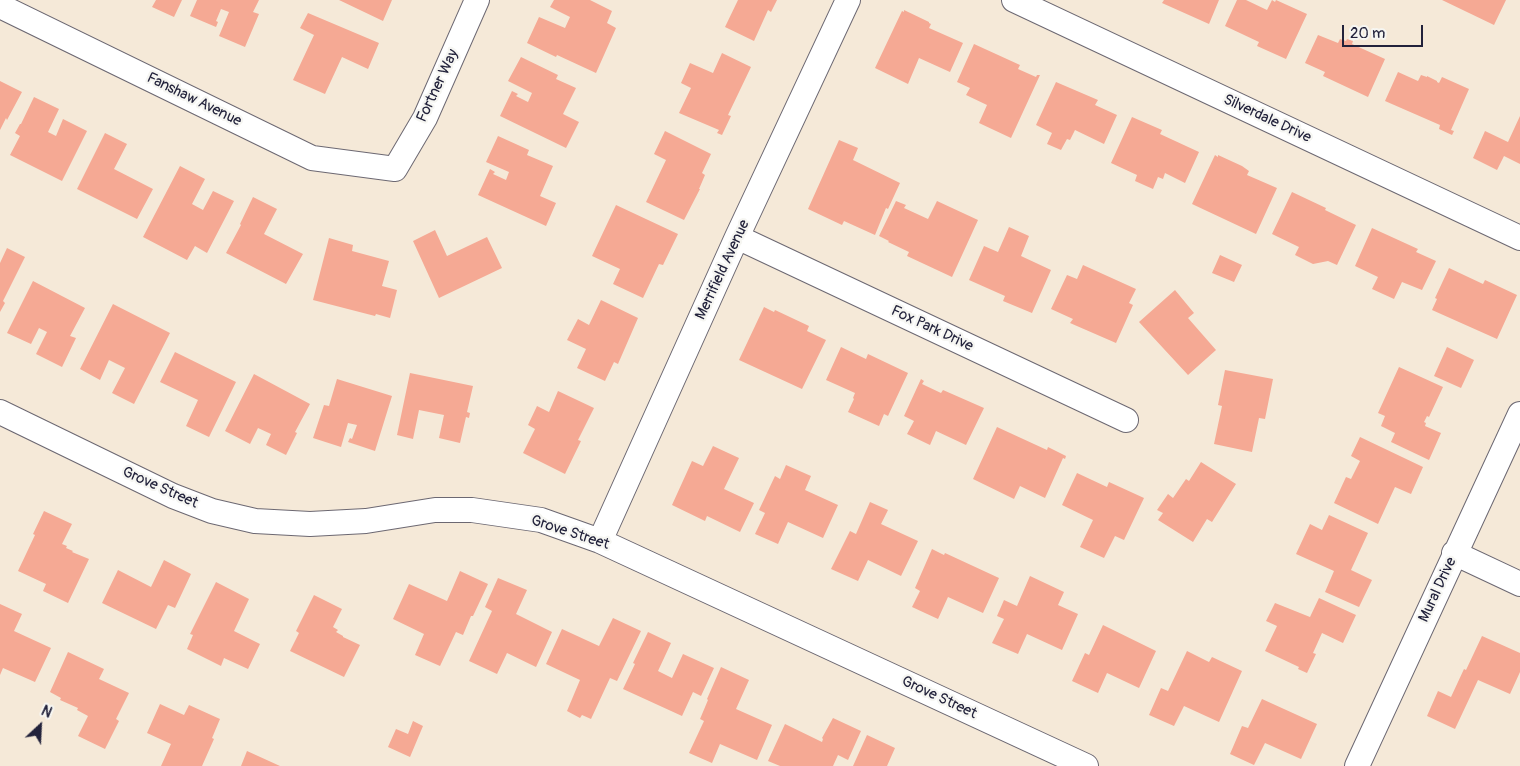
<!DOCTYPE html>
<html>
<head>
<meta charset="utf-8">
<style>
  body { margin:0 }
  #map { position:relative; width:1520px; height:766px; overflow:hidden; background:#f5e9d8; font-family:Pangolin,sans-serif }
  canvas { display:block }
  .north { position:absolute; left:15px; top:701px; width:50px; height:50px; -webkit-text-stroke:4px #f6f6f2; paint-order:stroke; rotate:25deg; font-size:14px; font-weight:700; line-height:20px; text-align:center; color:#22223b }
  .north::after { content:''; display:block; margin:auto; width:18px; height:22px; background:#22223b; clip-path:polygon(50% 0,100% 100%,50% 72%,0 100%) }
  .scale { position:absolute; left:1342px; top:25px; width:81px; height:22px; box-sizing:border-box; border:2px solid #22223b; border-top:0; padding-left:6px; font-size:15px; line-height:18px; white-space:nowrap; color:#22223b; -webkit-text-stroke:4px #f6f6f2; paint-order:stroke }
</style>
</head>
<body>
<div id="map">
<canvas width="1520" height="766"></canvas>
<div class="north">N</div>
<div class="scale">20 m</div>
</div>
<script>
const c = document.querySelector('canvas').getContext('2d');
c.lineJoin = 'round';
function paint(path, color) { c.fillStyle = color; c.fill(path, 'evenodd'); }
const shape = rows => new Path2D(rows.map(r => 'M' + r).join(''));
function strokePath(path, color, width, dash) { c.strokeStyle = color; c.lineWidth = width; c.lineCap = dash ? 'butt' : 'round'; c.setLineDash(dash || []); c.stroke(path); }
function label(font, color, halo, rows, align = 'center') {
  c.font = font + ' Pangolin,sans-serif'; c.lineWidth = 4.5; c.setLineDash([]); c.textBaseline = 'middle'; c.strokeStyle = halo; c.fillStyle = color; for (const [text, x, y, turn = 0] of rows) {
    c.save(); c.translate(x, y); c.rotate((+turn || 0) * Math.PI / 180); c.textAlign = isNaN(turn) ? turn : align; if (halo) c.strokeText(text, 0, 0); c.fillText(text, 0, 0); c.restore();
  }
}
paint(shape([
  [156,0,182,0,174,17,152,7],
  [197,0,259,0,253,12,259,14,245,47,219,36,229,12,221,9,216,21,218,22,216,27,190,16],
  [339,0,392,0,383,21],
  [554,0,590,0,612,11,607,23,616,28,596,73,557,55,556,57,527,43,539,17,565,28,570,17,550,7],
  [738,0,777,0,771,12,768,10,754,41,725,27],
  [1164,0,1219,0,1209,24,1162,3],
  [1237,0,1246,0,1267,10,1272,0,1275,2,1276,0,1307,14,1286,59,1257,46,1259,42,1225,26],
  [1442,0,1506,0,1494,25],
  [904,10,929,22,929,23,931,24,929,28,963,43,950,72,919,58,908,84,875,68,902,11,904,12],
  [308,13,379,43,368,69,342,57,325,94,293,80,314,35,300,28],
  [1318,35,1338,43,1340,39,1346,41,1347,39,1353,41,1352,44,1385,59,1368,97,1323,76,1325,72,1305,63],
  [974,44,1020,65,1018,69,1036,77,1037,75,1040,75,1011,138,979,123,987,105,966,95,970,88,957,82],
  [722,53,751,67,728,115,731,116,722,135,717,133,719,130,679,113,691,88,681,83,690,63,713,73],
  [521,57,558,75,556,79,576,88,563,114,579,122,566,148,500,116,512,91,518,94,516,96,528,102,532,93,508,81],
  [1398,72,1418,81,1421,75,1427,77,1427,76,1437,81,1437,82,1439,83,1442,77,1469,89,1451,130,1454,131,1452,135,1439,129,1440,125,1385,101],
  [0,81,22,92,7,120,6,118,0,130],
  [1056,82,1098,100,1095,105,1117,115,1104,144,1075,130,1070,140,1067,139,1061,150,1047,144,1052,133,1036,125],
  [34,97,59,109,48,132,56,136,63,119,87,131,62,181,10,155,20,136,15,133,20,124,21,124],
  [1520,116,1520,164,1504,156,1497,170,1473,158,1485,131,1508,142],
  [1132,117,1162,130,1160,134,1199,152,1185,183,1165,173,1163,179,1158,177,1153,189,1135,181,1137,175,1111,163],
  [665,131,711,154,702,173,705,175,699,189,700,189,684,220,646,202,666,160,654,154],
  [105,133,127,144,114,169,153,189,137,219,77,189],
  [498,136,529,150,527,155,553,166,540,196,556,203,546,226,478,195,490,169,495,172,493,174,506,180,509,172,486,162],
  [839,140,858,148,853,160,900,183,888,209,886,208,875,235,844,221,842,225,808,209],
  [1215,155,1218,157,1218,155,1242,166,1249,171,1247,175,1277,188,1256,234,1192,204],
  [180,166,205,179,192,204,203,210,213,191,234,201,207,253,195,246,187,260,143,237],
  [1292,192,1326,208,1325,210,1356,225,1337,265,1328,261,1313,264,1295,255,1299,247,1272,234],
  [253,197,277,209,264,234,303,254,286,284,226,253,241,225,240,224],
  [896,201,906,205,904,208,928,219,937,201,978,220,952,277,907,256,909,252,888,242,889,241,879,236],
  [616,205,678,234,663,265,659,264,643,298,613,284,620,269,592,256],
  [1009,227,1029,236,1021,256,1051,270,1032,313,1003,301,1005,296,969,280,984,246,998,252],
  [1372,228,1418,249,1416,252,1436,261,1422,290,1402,282,1394,299,1372,289,1378,277,1355,266],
  [435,230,447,256,487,237,502,268,439,298,413,241],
  [329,238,353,245,352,251,389,261,382,286,397,290,390,318,376,314,375,316,313,300],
  [7,248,25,257,3,301,5,303,0,312,0,263],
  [1220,255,1242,265,1234,282,1212,273],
  [1083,265,1136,289,1129,303,1133,305,1116,343,1070,323,1073,319,1051,309,1067,275,1077,279],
  [1449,268,1483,284,1485,280,1517,295,1497,339,1432,310,1437,299,1435,298],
  [33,281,85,308,70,336,76,338,62,367,36,354,47,332,39,328,31,344,7,333],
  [1175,290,1194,313,1188,318,1216,350,1188,375,1139,322],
  [601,300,638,318,618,364,614,362,605,381,577,368,586,349,567,340,578,319,589,325],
  [113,304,170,333,134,404,112,393,125,368,109,360,100,380,80,369],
  [764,307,774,312,775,310,809,326,807,331,826,340,802,389,739,360],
  [841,347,866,359,868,354,908,373,888,416,884,414,879,426,848,412,854,399,853,398,855,393,826,380],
  [1447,347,1474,360,1461,388,1434,376],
  [175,352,236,382,209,437,186,426,198,400,160,382],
  [1399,367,1443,387,1429,417,1427,416,1424,422,1426,423,1425,426,1441,433,1429,460,1391,442,1395,433,1381,426,1385,416,1378,413],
  [1225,370,1273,379,1265,419,1259,418,1252,452,1214,444,1222,406,1218,405],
  [410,373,473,386,467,412,470,413,469,418,466,417,460,443,439,438,444,415,419,410,413,439,397,435],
  [254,374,310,404,295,432,297,433,286,455,266,445,271,434,258,428,250,444,225,431],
  [337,379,392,396,375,451,348,442,350,438,352,439,357,425,348,423,341,447,313,438,324,405,329,406],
  [921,379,924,381,922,384,941,393,943,390,984,408,966,445,936,431,930,445,907,434,914,421,904,416],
  [558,391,594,408,578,440,581,441,565,474,523,453,535,429,528,425,537,406,549,412],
  [997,427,1047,450,1048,447,1066,456,1065,459,1063,458,1045,498,1020,486,1014,499,973,479],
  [1360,437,1423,467,1411,494,1395,487,1378,524,1334,503,1346,477,1351,479,1360,461,1351,456],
  [713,446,739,458,724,489,754,503,740,532,707,516,705,521,672,505,692,461,703,466],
  [1201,462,1236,484,1212,522,1207,519,1193,542,1158,520,1163,513,1157,510,1168,494,1173,498,1186,479,1189,481],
  [786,465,811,476,805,490,838,505,823,538,788,522,778,544,755,534,765,513,759,510,775,476,780,479],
  [1077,473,1107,487,1109,482,1144,498,1124,540,1115,536,1104,558,1080,547,1093,520,1062,505],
  [870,502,888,510,881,524,918,541,901,576,868,560,858,581,831,569,850,531,856,534],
  [44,511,72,524,62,544,67,546,66,548,73,551,72,552,89,559,68,603,43,591,46,584,18,571,35,535,33,534],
  [1329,515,1368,533,1351,570,1372,580,1359,607,1325,592,1334,571,1296,554,1310,524,1322,530],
  [932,549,944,555,945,553,999,578,983,613,948,597,938,619,912,607,920,591,915,588],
  [164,560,191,574,175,608,168,605,156,629,102,603,118,570,151,587],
  [460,571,488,584,473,616,471,616,463,635,456,632,440,666,415,655,424,634,393,619,409,584,447,601],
  [1030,576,1064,592,1058,605,1078,614,1062,650,1027,634,1018,654,992,643,1004,619,997,616,1004,600,1017,606],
  [498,578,527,590,516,614,552,632,536,667,507,653,497,674,469,661,492,611,485,607],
  [216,582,249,599,234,631,260,644,248,669,224,658,221,666,187,649,193,635,190,634],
  [314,595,342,609,333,627,338,630,336,632,343,636,343,637,360,645,344,677,290,651,299,633,296,631],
  [1319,598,1356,615,1343,643,1322,633,1313,653,1316,654,1307,673,1298,669,1299,667,1265,651,1277,626,1266,621,1275,603,1310,617],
  [0,604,22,614,14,631,51,648,35,682,3,668,0,675],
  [613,618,641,631,617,681,610,678,591,719,582,715,580,718,567,711,580,680,546,664,562,629,599,646],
  [1103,625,1156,651,1139,688,1107,673,1098,693,1072,681,1085,653,1089,655],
  [648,632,671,643,658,671,672,678,683,654,714,668,701,696,693,692,682,716,623,689,635,664,633,663],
  [1482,636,1520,653,1520,672,1510,694,1478,680,1455,729,1427,716,1438,691,1451,697,1464,669,1466,670],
  [1187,651,1209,662,1212,657,1242,671,1219,722,1184,706,1174,726,1149,715,1161,688,1168,691],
  [68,652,104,669,99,679,129,693,116,719,119,721,105,749,78,736,88,716,77,710,78,708,60,700,61,698,50,692],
  [721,667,749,680,736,709,772,725,757,760,720,744,712,763,689,753,704,721,700,719,708,700,707,699],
  [1262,699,1317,724,1301,759,1265,743,1254,765,1230,754,1242,726,1248,728],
  [160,704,184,715,189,705,220,719,212,738,214,739,202,766,161,766,171,744,147,733],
  [833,718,861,731,848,760,838,755,833,766,780,766,768,761,785,724,822,742,823,739,822,738],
  [413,721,423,726,410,757,388,747,396,729,408,734],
  [867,735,895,748,887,766,853,766],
  [247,751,280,766,241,766]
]), '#f5a994');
const minor = shape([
  [1014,0,1520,238],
  [0,6,312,158,395,169,425,118,477,0],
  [737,237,1126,420],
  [0,412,173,496,212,511,255,521,310,524,366,521,435,510,472,510,541,520,600,541,1086,766],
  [600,541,737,237,848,0],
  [1454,553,1520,584],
  [1357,766,1520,414]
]);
strokePath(minor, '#6c6872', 26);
strokePath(minor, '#fff', 24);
label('15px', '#22223b', '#f6f6f2', [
  ["Fortner Way",438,86,-65],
  ["Fanshaw Avenue",194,100,26],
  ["Silverdale Drive",1267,119,25],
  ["Merrifield Avenue",723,270,-65],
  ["Fox Park Drive",932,329,25],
  ["Grove Street",160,488,24],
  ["Grove Street",570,533,18],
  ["Mural Drive",1438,590,-65],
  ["Grove Street",939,698,25]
]);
</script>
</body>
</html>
